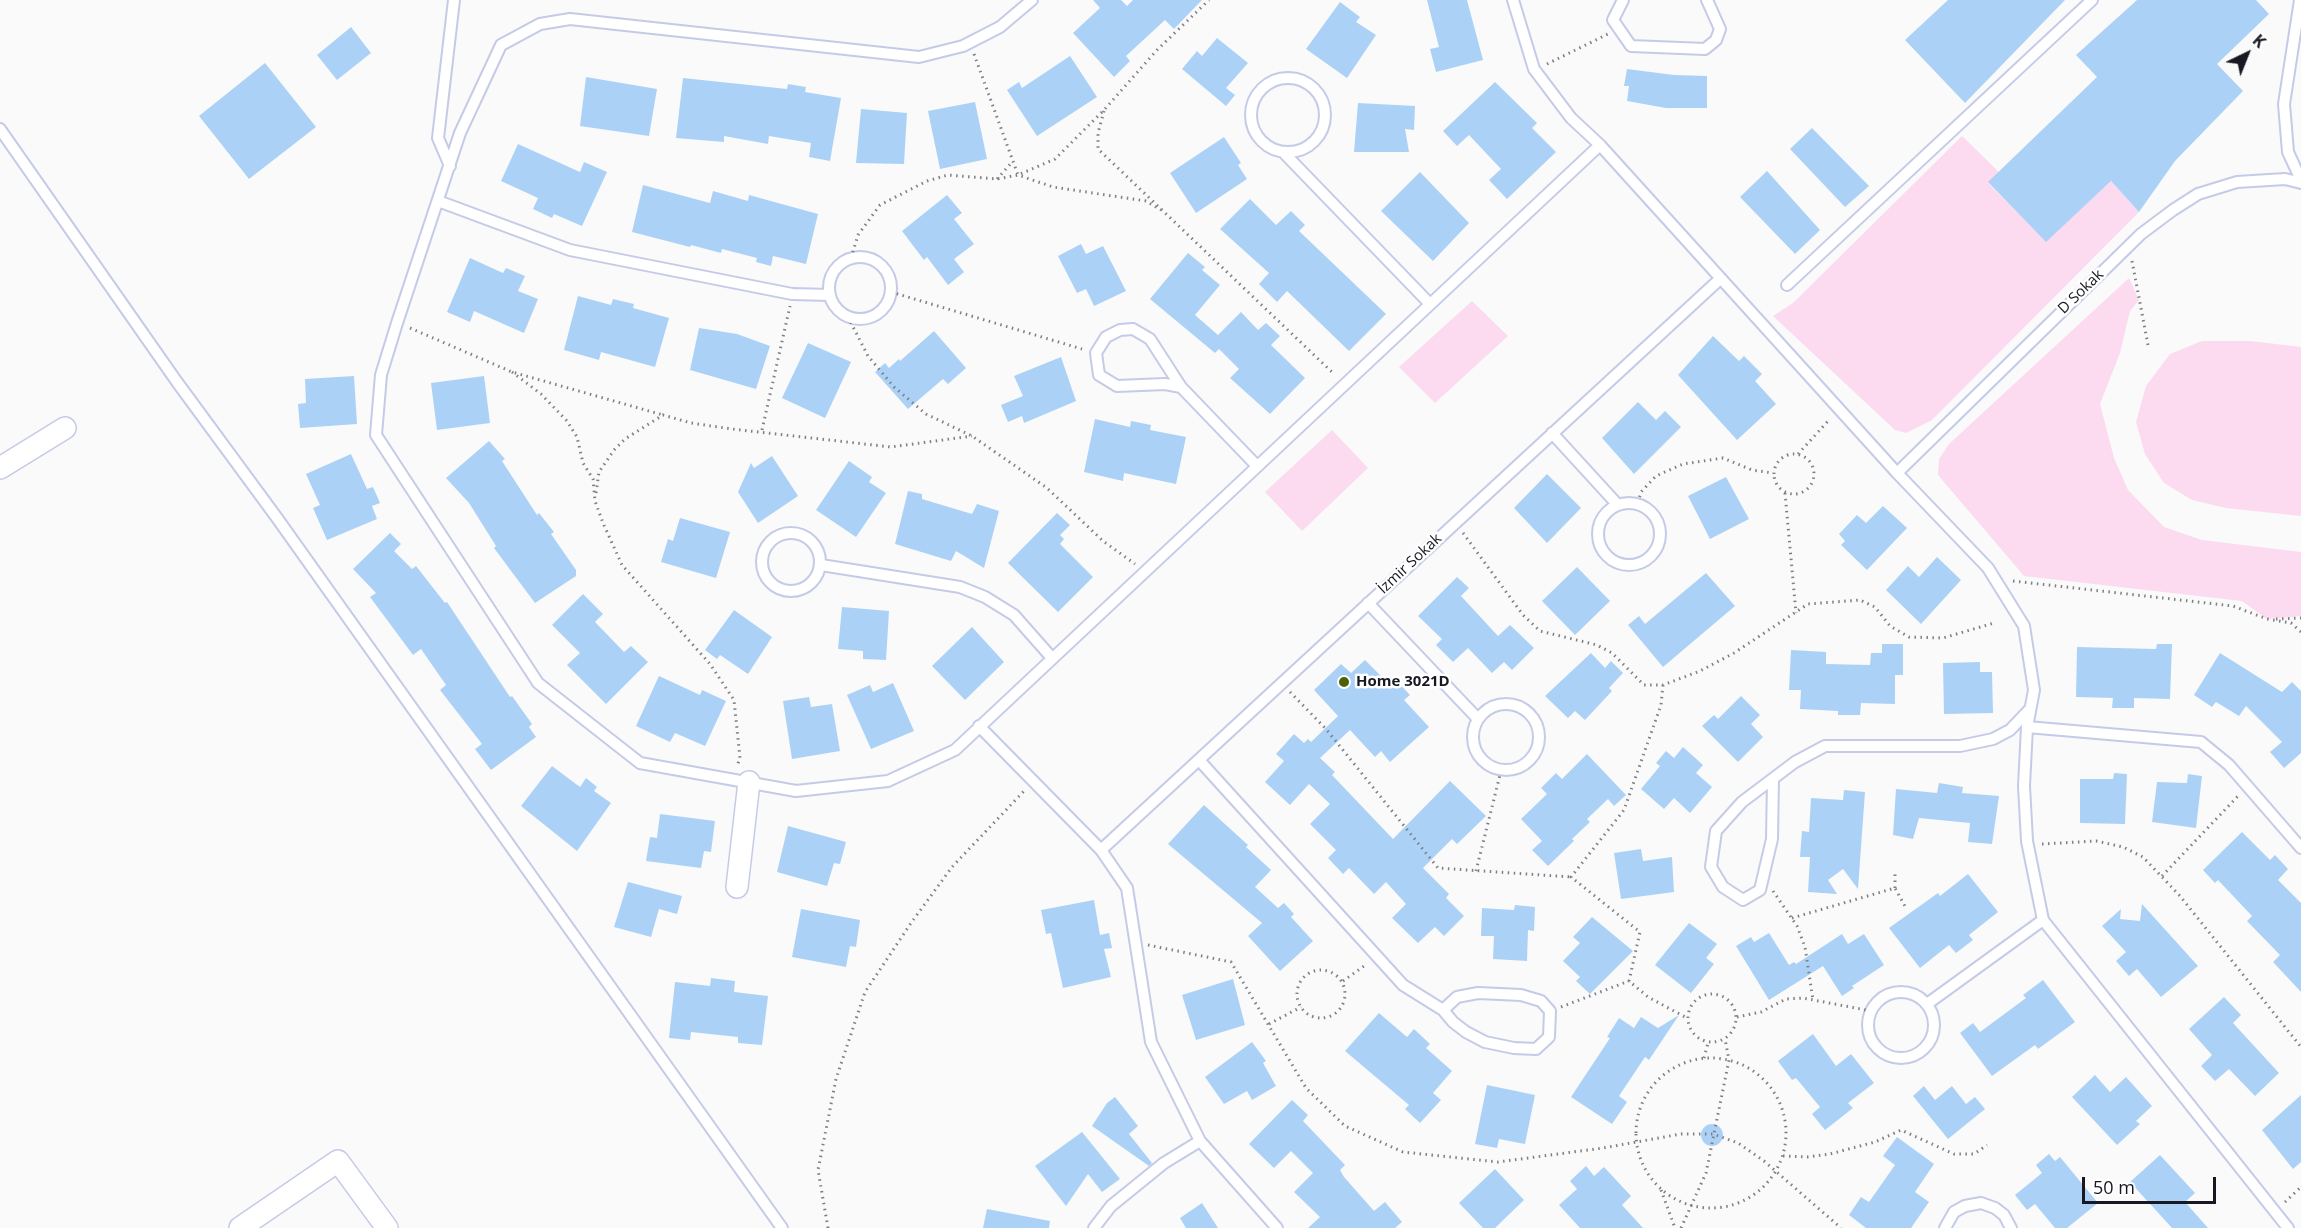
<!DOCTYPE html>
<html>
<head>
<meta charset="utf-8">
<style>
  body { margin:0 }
  #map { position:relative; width:2301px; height:1228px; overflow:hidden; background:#fafafa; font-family:"Open Sans",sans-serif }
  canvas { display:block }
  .north { position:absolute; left:2217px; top:24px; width:60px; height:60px; -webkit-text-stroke:4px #fff; paint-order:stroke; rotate:43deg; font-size:16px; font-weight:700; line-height:24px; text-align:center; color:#171822 }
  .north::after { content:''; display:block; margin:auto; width:21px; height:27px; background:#171822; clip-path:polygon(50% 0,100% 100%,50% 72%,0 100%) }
  .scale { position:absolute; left:2082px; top:1177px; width:134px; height:27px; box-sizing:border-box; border:3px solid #171822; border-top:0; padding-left:8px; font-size:18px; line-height:21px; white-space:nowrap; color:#171822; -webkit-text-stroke:4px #fff; paint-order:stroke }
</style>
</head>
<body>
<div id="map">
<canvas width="2301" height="1228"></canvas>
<div class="north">K</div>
<div class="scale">50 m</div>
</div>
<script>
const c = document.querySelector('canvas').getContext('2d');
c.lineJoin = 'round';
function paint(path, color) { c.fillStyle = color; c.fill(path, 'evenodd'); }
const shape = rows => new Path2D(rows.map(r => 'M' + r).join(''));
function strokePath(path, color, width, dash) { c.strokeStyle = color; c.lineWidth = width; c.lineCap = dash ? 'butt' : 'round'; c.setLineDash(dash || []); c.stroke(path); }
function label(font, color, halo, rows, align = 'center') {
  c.font = font + ' "Open Sans",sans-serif'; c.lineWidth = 5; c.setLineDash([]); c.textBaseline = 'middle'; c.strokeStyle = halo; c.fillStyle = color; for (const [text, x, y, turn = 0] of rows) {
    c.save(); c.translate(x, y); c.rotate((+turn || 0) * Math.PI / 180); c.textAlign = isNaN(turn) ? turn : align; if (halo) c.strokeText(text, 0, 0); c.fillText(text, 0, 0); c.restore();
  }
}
paint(shape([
  [1962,136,1999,172,1988,183,2046,241,2111,181,2139,212,1932,420,1906,433,1895,430,1773,316,1793,303],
  [2129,278,2139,300,2130,311,2120,353,2100,404,2114,458,2128,490,2164,527,2202,540,2301,552,2301,616,2267,619,2242,601,2024,576,1938,475,1939,459,1949,444],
  [1472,301,1508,336,1435,403,1399,367],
  [2202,341,2250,341,2301,347,2301,516,2226,508,2192,500,2164,483,2145,454,2136,422,2146,386,2170,354],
  [1332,430,1368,468,1302,531,1265,492]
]), '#fcdaef');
paint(shape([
  [1093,0,1121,0,1127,6,1133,0,1202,0,1174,29,1165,20,1126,56,1130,61,1114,77,1073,33,1100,8],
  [1427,0,1467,0,1483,60,1436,72,1430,49,1439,47],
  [1948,0,2065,0,1965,103,1905,40],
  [2137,0,2256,0,2269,14,2217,64,2243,91,2175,161,2139,212,2111,181,2046,242,1988,182,2097,77,2076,55],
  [1340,2,1360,17,1356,22,1376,35,1347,78,1306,49],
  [351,27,371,53,337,80,317,55],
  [1217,38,1248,63,1226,88,1235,95,1226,106,1182,69,1197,51,1202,56],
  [1070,56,1097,97,1037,136,1007,90,1019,82,1022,88],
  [265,63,316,127,249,179,199,116],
  [1627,69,1674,75,1707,76,1707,108,1666,108,1627,101,1629,86,1624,86],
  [586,77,657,89,649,136,580,126],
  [683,78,787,89,788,84,806,87,805,92,841,98,830,161,809,157,811,143,769,136,768,144,724,136,724,142,676,138],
  [1495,82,1537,123,1532,128,1556,152,1507,199,1489,180,1501,169,1469,135,1457,146,1443,131],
  [975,102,987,159,940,169,928,111],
  [1358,103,1415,106,1414,130,1405,129,1409,152,1354,152],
  [861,109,907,113,904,164,856,163],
  [1812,128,1869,186,1845,207,1790,149],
  [1224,137,1241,163,1238,165,1247,179,1196,213,1170,173],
  [518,144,580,172,584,162,607,172,582,226,554,214,552,218,533,209,538,198,501,181],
  [1767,171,1820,230,1795,254,1740,197],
  [1420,172,1469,223,1433,261,1381,211],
  [643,185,710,203,713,191,748,201,749,195,818,214,806,264,773,256,771,266,756,262,757,258,722,249,721,253,691,245,690,247,632,232],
  [947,195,962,213,954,219,974,244,954,259,964,272,948,285,927,257,924,260,902,231],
  [1250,199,1276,225,1291,211,1305,225,1299,231,1386,314,1349,351,1287,291,1277,302,1259,284,1269,273,1220,229],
  [1081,244,1086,254,1103,246,1126,291,1094,306,1086,289,1077,293,1058,256],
  [1188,253,1205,267,1202,270,1220,285,1195,315,1218,335,1241,312,1258,330,1266,323,1280,336,1271,345,1305,378,1270,414,1230,378,1239,369,1219,349,1215,353,1150,299],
  [470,258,503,273,506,268,525,276,518,291,538,299,524,333,474,311,470,322,447,312],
  [578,296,611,305,613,299,634,304,633,308,669,318,655,367,601,352,599,360,564,350],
  [699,328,737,334,770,346,756,389,690,370],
  [934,331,966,368,948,384,943,379,908,409,875,372,885,363,889,368,899,359,900,361],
  [1713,336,1739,361,1744,356,1762,374,1755,381,1776,404,1737,440,1678,375],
  [808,343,851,362,825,418,782,398],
  [1061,357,1076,401,1024,423,1022,416,1008,422,1001,405,1023,396,1014,376],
  [354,376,357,424,300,428,298,404,306,403,305,379],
  [484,376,490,423,437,430,431,383],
  [1638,402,1656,420,1665,411,1681,427,1634,474,1602,438],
  [1095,419,1130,427,1131,421,1151,425,1150,430,1186,437,1176,484,1124,473,1123,481,1084,472],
  [489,441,505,459,502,461,537,515,539,513,554,532,551,534,576,570,576,576,535,603,494,548,496,546,469,503,446,478],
  [351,454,367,489,373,487,380,503,372,506,377,519,327,540,313,508,320,505,306,474],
  [772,456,798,496,758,523,738,492,751,463,754,468],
  [849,461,872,477,869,482,886,493,856,537,816,510],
  [1547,474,1581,508,1547,543,1514,508],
  [1726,477,1749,519,1710,539,1688,496],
  [908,491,922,494,922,499,972,514,977,504,999,511,984,568,956,551,951,561,895,544],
  [1883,506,1907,528,1867,570,1841,545,1845,541,1839,534,1857,515,1866,523],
  [1057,513,1070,525,1060,535,1064,539,1060,544,1093,577,1058,612,1008,563],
  [680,518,730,532,716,578,661,562,668,539,673,541],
  [390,533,401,544,394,551,412,569,416,566,445,603,447,602,510,697,512,696,532,724,529,727,536,737,491,770,475,749,482,744,440,690,446,685,421,649,413,655,370,597,376,593,353,569],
  [1937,557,1961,580,1921,624,1886,590,1908,566,1919,577],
  [1577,567,1610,601,1575,635,1542,601],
  [1706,573,1735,606,1663,667,1628,625,1639,616,1645,624],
  [1457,577,1469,588,1461,596,1498,636,1510,625,1534,648,1512,670,1504,662,1492,673,1468,648,1453,662,1436,645,1442,639,1418,616],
  [583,594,603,614,595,622,624,652,631,646,648,662,606,704,567,665,580,653,552,625],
  [842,607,889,611,886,660,863,659,863,651,838,649],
  [734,610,772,637,748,674,720,655,717,659,705,650],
  [972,627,1004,662,965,700,932,666],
  [1882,644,1903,644,1903,675,1895,675,1895,704,1861,703,1860,715,1838,715,1838,711,1800,709,1801,690,1789,690,1791,650,1826,652,1826,664,1870,665,1871,653,1882,653],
  [2157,644,2172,644,2170,699,2134,698,2134,708,2112,708,2113,698,2076,697,2077,647,2156,649],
  [1591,653,1605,668,1611,661,1623,673,1609,688,1612,691,1585,720,1575,711,1568,718,1545,696],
  [2220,653,2282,692,2292,682,2301,691,2301,753,2284,768,2270,752,2282,742,2246,706,2239,716,2216,702,2212,707,2194,695],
  [1365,660,1389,684,1395,679,1410,695,1404,700,1429,727,1390,762,1381,751,1375,757,1350,730,1320,758,1335,772,1332,775,1393,839,1450,781,1486,816,1457,844,1452,839,1423,868,1449,894,1446,898,1464,916,1444,936,1435,927,1418,943,1392,918,1406,904,1386,882,1374,894,1349,868,1343,874,1328,858,1336,850,1310,824,1330,804,1309,784,1290,805,1265,782,1284,761,1276,754,1294,734,1304,743,1308,739,1311,742,1338,716,1314,690,1341,664,1351,673],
  [1980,662,1980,672,1992,672,1993,713,1944,714,1943,663],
  [659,676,700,695,702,690,726,701,705,746,675,733,670,742,636,726],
  [893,683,914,731,871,749,847,695,870,685,873,692],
  [1741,696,1760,715,1751,724,1763,737,1738,762,1702,726,1714,715,1718,719],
  [809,697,811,707,832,704,840,751,792,759,783,701],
  [1683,747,1703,765,1696,773,1712,787,1690,813,1674,798,1664,809,1641,789,1660,766,1656,763,1666,751,1674,758],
  [1587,754,1626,795,1614,806,1608,799,1587,819,1590,822,1572,839,1574,841,1548,866,1532,850,1542,841,1521,819,1547,794,1541,788,1556,773,1562,779],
  [552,766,580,787,586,778,597,787,594,791,611,803,577,851,521,806],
  [2114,773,2127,774,2125,824,2080,823,2080,779,2113,779],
  [2188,774,2202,776,2196,828,2152,822,2157,782,2187,783],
  [1939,783,1963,787,1962,793,1999,796,1992,844,1968,842,1970,823,1919,818,1913,839,1893,835,1896,789,1937,793],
  [1844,790,1865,792,1858,889,1843,869,1828,880,1837,894,1808,892,1810,857,1800,857,1802,831,1809,832,1811,798,1843,800],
  [1204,805,1248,845,1246,847,1271,870,1255,887,1278,908,1284,903,1294,914,1291,917,1313,941,1280,971,1248,936,1262,923,1168,844],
  [660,814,715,821,711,852,704,851,701,868,646,861,650,837,657,838],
  [788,826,846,842,840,864,834,863,827,886,777,872],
  [2242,832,2270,860,2275,855,2288,869,2278,880,2301,903,2301,992,2273,962,2280,955,2247,921,2252,916,2218,880,2215,883,2203,870],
  [1641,849,1643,861,1672,857,1674,892,1621,899,1614,853],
  [1968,874,1998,912,1969,935,1973,940,1956,953,1949,945,1920,968,1889,928,1938,893,1940,896],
  [628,882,682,896,677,914,659,909,651,937,614,927],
  [1094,900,1100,935,1109,933,1112,948,1104,949,1111,977,1063,988,1051,933,1046,934,1041,910],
  [2142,904,2198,966,2161,997,2137,969,2129,976,2116,961,2126,952,2102,926,2121,909,2120,919,2140,921],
  [1515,905,1535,907,1534,931,1528,930,1527,961,1493,959,1494,936,1481,936,1482,908,1514,910],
  [801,909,860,920,856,947,850,946,846,967,792,957],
  [1592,917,1633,951,1590,994,1576,981,1580,977,1563,961,1580,943,1573,937],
  [1689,923,1717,944,1706,958,1714,964,1691,993,1655,965],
  [1769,933,1789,965,1794,962,1796,964,1842,934,1848,944,1864,934,1884,965,1852,986,1854,988,1842,996,1823,966,1769,1000,1736,946,1751,937,1754,942],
  [711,978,735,981,734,992,768,996,762,1045,738,1043,738,1037,691,1032,690,1040,669,1038,675,982,710,986],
  [1233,979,1245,1025,1196,1040,1182,995],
  [2043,980,2075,1022,2038,1049,2035,1045,1992,1076,1960,1033,1973,1023,1980,1032,2026,998,2023,995],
  [2224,997,2241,1015,2233,1023,2279,1073,2255,1096,2229,1069,2215,1081,2201,1066,2212,1055,2189,1029],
  [1379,1013,1407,1037,1414,1029,1430,1044,1426,1048,1452,1071,1433,1093,1441,1100,1420,1123,1405,1109,1409,1105,1345,1051],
  [1679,1015,1649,1060,1645,1057,1619,1096,1627,1102,1612,1124,1571,1097,1610,1038,1607,1037,1619,1018,1634,1028,1641,1017,1658,1028],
  [1813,1034,1836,1066,1851,1054,1874,1083,1848,1103,1853,1108,1825,1130,1812,1114,1820,1107,1796,1078,1792,1080,1778,1061],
  [1252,1042,1266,1061,1263,1063,1276,1086,1252,1100,1247,1091,1224,1104,1205,1077],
  [2095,1075,2110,1092,2126,1077,2152,1106,2136,1121,2140,1124,2117,1145,2072,1097],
  [1487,1085,1535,1095,1525,1144,1499,1139,1497,1148,1475,1144],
  [1924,1086,1935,1100,1952,1086,1966,1104,1975,1097,1985,1109,1948,1139,1913,1096],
  [2301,1095,2301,1162,2293,1169,2262,1130],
  [1115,1097,1138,1126,1129,1134,1152,1163,1149,1166,1092,1126,1107,1103],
  [1292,1100,1308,1115,1303,1121,1345,1165,1340,1170,1344,1177,1374,1211,1385,1202,1402,1222,1395,1228,1308,1228,1320,1217,1294,1192,1313,1173,1291,1151,1274,1168,1249,1144],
  '1701 1135a11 11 0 1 1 22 0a11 11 0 1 1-22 0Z',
  [1082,1132,1120,1179,1102,1192,1088,1174,1066,1206,1035,1166],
  [1897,1137,1934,1164,1915,1192,1929,1202,1911,1228,1866,1228,1849,1215,1861,1197,1869,1202,1895,1165,1883,1156],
  [2049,1154,2055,1161,2060,1157,2098,1203,2067,1228,2055,1228,2035,1204,2027,1210,2015,1195,2042,1173,2036,1165],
  [2160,1155,2195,1193,2185,1202,2208,1228,2172,1228,2130,1182],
  [1586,1166,1594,1176,1604,1167,1631,1196,1622,1205,1643,1228,1580,1228,1559,1205,1577,1189,1570,1181],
  [1495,1169,1524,1200,1495,1228,1483,1228,1459,1203],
  [1202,1203,1218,1228,1186,1228,1180,1218],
  [987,1209,1050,1221,1049,1228,983,1228]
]), '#abd2f6');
const lane = shape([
  [1032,0,1000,27,963,46,919,57,570,19,540,24,501,45,460,133,397,323,381,375,376,435,538,683,640,763,796,791,888,781,955,750,1600,145],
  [1513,0,1534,69,1571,118,1600,145,1897,473,1988,568,2024,626,2034,690,2027,727,2024,786,2027,841,2043,920,2288,1228],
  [1623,0,1613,20,1631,46,1705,49,1716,40,1720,29,1707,0],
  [2300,0,2284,104,2288,152,2301,180],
  '1251 115a37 37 0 1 1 74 0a37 37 0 1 1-74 0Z',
  [0,129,177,382,277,518,782,1228],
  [1284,153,1430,304],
  [450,166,438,138,454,0],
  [438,201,570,250,792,294,830,295],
  '829 288a31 31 0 1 1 62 0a31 31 0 1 1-62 0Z',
  [1787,285,2092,0],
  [1133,329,1150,339,1181,387,1165,384,1117,386,1099,375,1096,353,1106,337,1120,330,1133,329],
  [1181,387,1257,466],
  [1552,433,1617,504],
  [1897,473,2141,234,2173,210,2198,194,2237,182,2285,179,2301,183],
  '1598 534a31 31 0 1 1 62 0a31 31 0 1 1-62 0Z',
  '762 562a29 29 0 1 1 58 0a29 29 0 1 1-58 0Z',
  [821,565,960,587,985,597,1014,615,1052,658],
  [1368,603,1478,719],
  '1473 737a33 33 0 1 1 66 0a33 33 0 1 1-66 0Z',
  [979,726,1101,850,1127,888,1151,1042,1200,1141,1277,1228],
  [2027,727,2201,742,2229,765,2301,848],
  [1199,760,1403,985,1443,1010],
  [1773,779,1772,839,1760,890,1743,900,1723,887,1711,867,1716,831,1742,802,1795,762,1825,746,1960,746,1993,739,2010,730,2030,709],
  [1101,850,1720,279],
  '1868 1025a33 33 0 1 1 66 0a33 33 0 1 1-66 0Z',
  [1478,993,1521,995,1541,1001,1550,1011,1549,1037,1536,1049,1514,1048,1485,1042,1466,1032,1453,1022,1443,1010,1457,997,1478,993],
  [1927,1004,2043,920],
  [1094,1228,1111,1206,1164,1163,1200,1141],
  [1945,1228,1954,1212,1965,1206,1981,1203,1995,1208,2004,1215,2011,1228]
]);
const street = shape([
  [0,468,65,428],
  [737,887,749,782],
  [240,1228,338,1161,387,1228]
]);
strokePath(lane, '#c5cbe7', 14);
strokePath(street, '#c5cbe7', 24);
strokePath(shape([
  [974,54,1018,175,1055,159,1104,110,1157,50,1209,0],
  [1547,64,1608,34],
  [1104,111,1098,133,1098,149,1334,374],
  [997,179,1013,161],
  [851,258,858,235,880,205,927,181,948,175,997,179,1018,175,1053,187,1146,201,1161,210],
  [2132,261,2148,345],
  [891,292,1082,349],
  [848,317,868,356,894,387,926,414,972,436,1047,488,1103,541,1135,564],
  [410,328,512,372,663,415],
  [512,372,541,394,567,421,577,437,583,463,593,479,595,501,603,523,622,565,710,664,734,700,740,758,737,766],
  [762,430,790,306],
  '1774 474a20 20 0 1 1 40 0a20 20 0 1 1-40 0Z',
  [1798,454,1829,420],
  [596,493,599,472,614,450,625,439,663,415,691,423,732,429,891,447,972,436],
  [1785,493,1796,613],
  [1638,503,1641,492,1656,476,1683,464,1723,458,1752,470,1773,473],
  [1463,533,1523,615,1540,631,1597,645,1612,653,1644,685,1663,685,1700,671,1734,653,1808,604,1860,600,1875,607,1890,626,1909,637,1943,638,1994,623],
  [2013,581,2233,606,2267,619,2291,623,2301,632],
  [2276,619,2301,618],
  [1663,685,1661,705,1624,810,1571,877,1640,932,1629,981,1648,997,1687,1018],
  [1290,692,1326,729,1438,868,1571,877],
  [2042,844,2096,841,2123,847,2143,857,2180,896,2301,1047],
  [1476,871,1501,771],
  [2162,876,2239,795],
  [1895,888,1895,872],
  [1773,891,1797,926,1805,947,1813,1000],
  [1792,918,1895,888,1905,906],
  [1148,945,1231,962,1306,1088,1345,1126,1403,1152,1498,1162,1603,1148,1681,1134,1713,1134,1738,1143,1764,1161,1841,1228],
  '1297 994a24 24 0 1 1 48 0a24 24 0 1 1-48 0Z',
  [1343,981,1367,964],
  '1688 1018a24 24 0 1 1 48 0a24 24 0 1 1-48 0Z',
  [1561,1007,1629,981],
  [1737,1017,1761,1012,1786,999,1803,998,1871,1011],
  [1269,1024,1301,1007],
  [1704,1058,1708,1043],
  '1636 1133a75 75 0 1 1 150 0a75 75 0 1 1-150 0Z',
  [1783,1156,1807,1157,1830,1154,1875,1142,1901,1130,1954,1154,1974,1154,1987,1145],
  [1661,1190,1675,1228],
  [2285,1202,2301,1187],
  [828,1228,818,1170,836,1079,865,992,911,923,952,867,1025,790],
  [1681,1228,1706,1173,1729,1060,1725,1039]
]), '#7e7f84', 3, [1.5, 4.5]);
strokePath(lane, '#fff', 10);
strokePath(street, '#fff', 21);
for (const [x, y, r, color] of [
  [1344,682,6,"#4d6005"]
]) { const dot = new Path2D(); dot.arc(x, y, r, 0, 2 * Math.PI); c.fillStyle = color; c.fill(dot); strokePath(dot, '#fff', 2); }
label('15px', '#171822', '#fff', [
  ["D Sokak",2081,292,-44],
  ["İzmir Sokak",1410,564,-43]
]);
label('bold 15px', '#171822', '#fff', [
  ["Home 3021D",1356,682]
], 'left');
</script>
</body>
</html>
